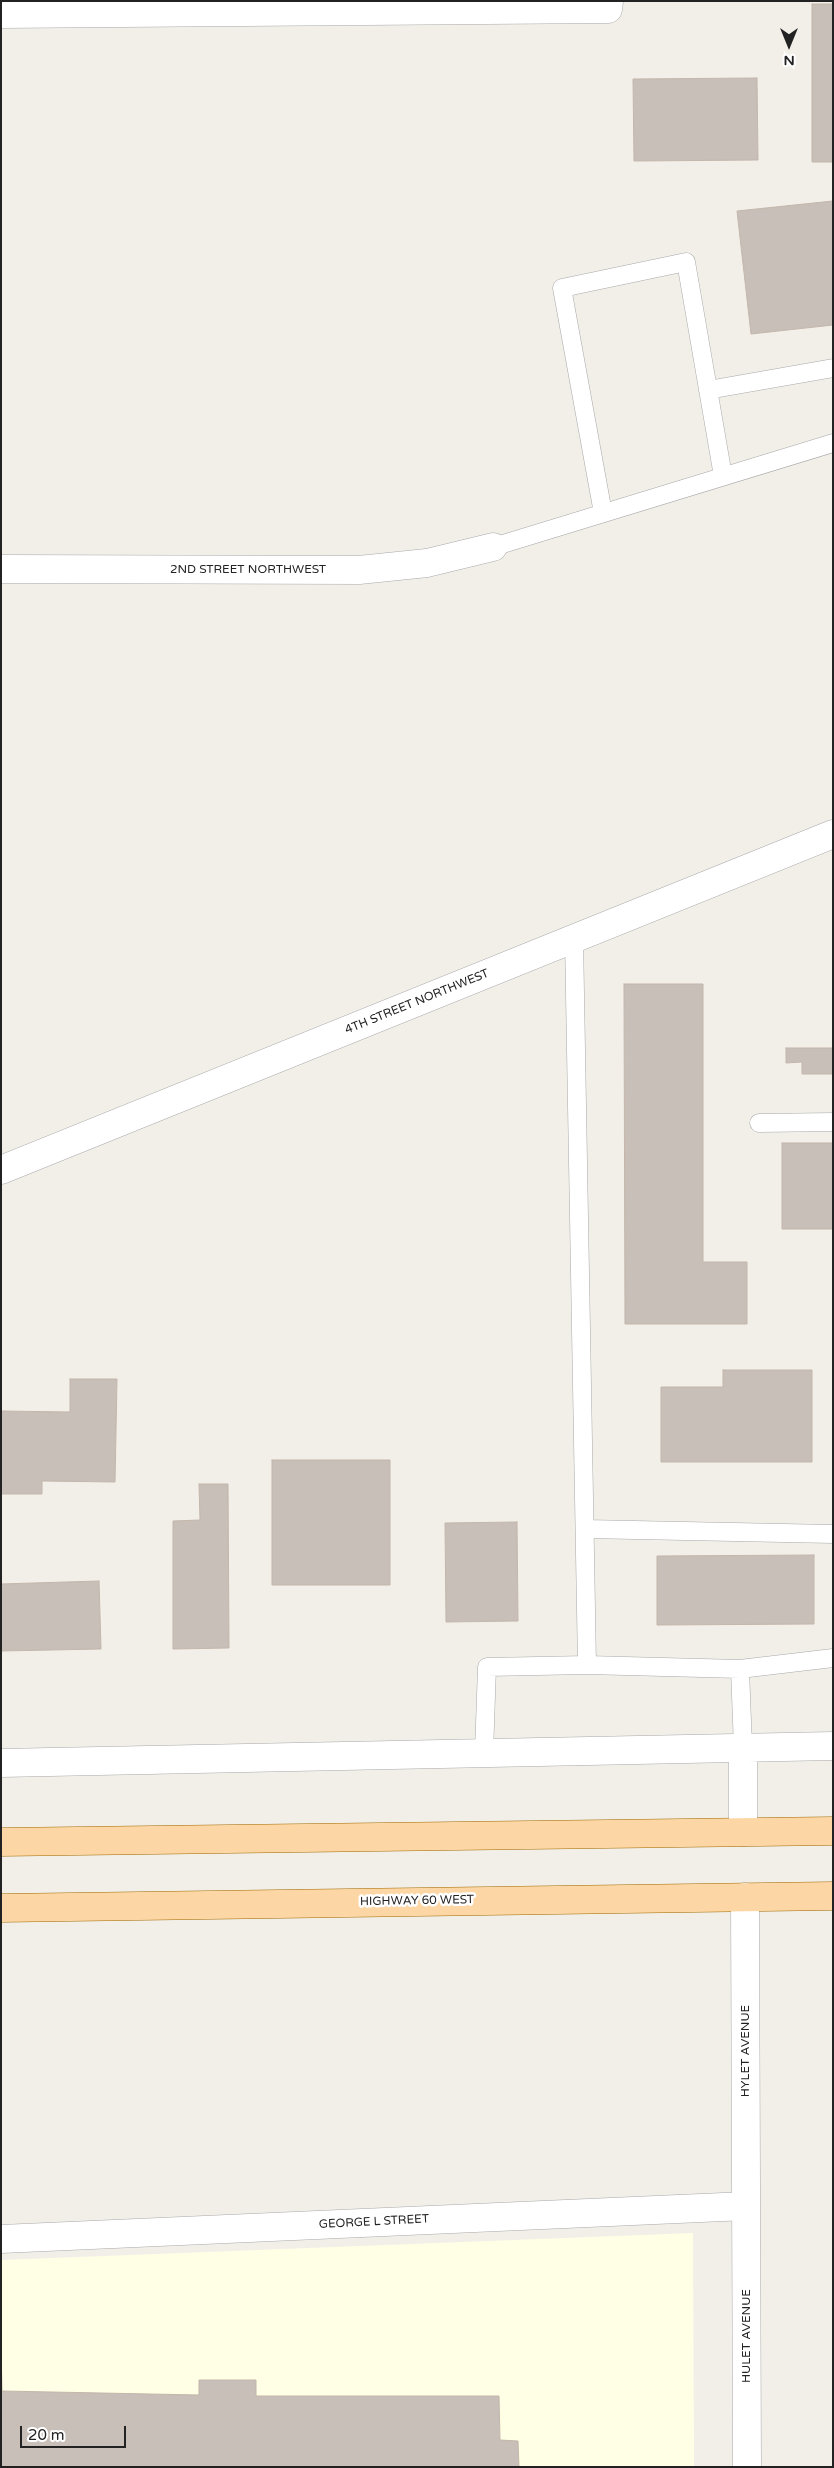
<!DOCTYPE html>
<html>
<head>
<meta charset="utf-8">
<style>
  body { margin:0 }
  #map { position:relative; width:834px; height:2468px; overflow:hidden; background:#f2efe9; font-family:"Varela Round",sans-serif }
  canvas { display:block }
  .frame { position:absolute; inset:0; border:2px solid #222; pointer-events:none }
  .north { position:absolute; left:764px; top:20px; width:50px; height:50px; -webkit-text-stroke:4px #fff; paint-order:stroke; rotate:180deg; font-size:14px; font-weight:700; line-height:20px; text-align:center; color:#222 }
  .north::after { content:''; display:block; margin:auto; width:18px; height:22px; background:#222; clip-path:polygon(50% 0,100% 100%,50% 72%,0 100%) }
  .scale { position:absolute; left:20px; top:2426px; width:106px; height:22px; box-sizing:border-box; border:2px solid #222; border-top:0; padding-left:6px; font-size:15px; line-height:18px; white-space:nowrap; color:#222; -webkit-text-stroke:4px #fff; paint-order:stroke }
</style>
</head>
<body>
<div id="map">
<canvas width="834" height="2468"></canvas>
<div class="frame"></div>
<div class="north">N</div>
<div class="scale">20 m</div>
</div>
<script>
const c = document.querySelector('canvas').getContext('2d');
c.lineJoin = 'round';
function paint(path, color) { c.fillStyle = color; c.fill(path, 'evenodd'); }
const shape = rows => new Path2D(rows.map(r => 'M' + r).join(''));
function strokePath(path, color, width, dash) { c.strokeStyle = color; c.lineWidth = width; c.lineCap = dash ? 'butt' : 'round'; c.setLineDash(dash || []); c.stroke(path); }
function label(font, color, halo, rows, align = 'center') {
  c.font = font + ' "Varela Round",sans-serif'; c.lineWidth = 5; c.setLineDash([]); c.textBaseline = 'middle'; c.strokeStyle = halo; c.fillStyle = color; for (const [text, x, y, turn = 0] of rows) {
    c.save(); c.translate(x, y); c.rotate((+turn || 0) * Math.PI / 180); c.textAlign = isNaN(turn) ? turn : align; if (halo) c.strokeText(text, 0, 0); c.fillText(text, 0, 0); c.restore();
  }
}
paint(shape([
  [693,2233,694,2467,1,2467,1,2260]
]), '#ffffe5');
const building = shape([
  [812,4,833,4,833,162,812,162,812,4],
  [757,78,758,160,634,161,633,79,757,78],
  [833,201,833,325,751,334,737,211,833,201],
  [624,984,703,984,703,1262,747,1262,747,1324,625,1324,624,984],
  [786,1048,833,1048,833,1074,802,1074,802,1062,786,1063,786,1048],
  [782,1143,833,1143,833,1229,782,1229,782,1143],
  [723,1370,812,1370,812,1462,661,1462,661,1387,723,1387,723,1370],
  [70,1379,117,1379,115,1482,42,1481,42,1494,1,1494,1,1411,70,1412,70,1379],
  [272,1460,390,1460,390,1585,272,1585,272,1460],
  [199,1484,228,1484,229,1648,173,1649,173,1521,200,1520,199,1484],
  [517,1522,518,1621,446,1622,445,1523,517,1522],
  [814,1555,814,1624,657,1625,657,1556,814,1555],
  [99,1581,101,1649,1,1651,1,1584,99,1581],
  [1,2344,2,2391,199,2395,199,2380,256,2380,256,2396,499,2396,500,2440,518,2441,519,2467,1,2467,1,2344]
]);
paint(building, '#c7bfb8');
strokePath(building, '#c4b6ab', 1);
const service = shape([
  [708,390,833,368],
  [603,513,562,288,686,262,723,476],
  [493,547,833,443],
  [574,938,587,1665],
  [759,1123,833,1122],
  [585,1529,833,1534],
  [740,1669,743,1748],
  [484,1753,487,1667,587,1665,740,1669,833,1658]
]);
const minor = shape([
  [1,14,608,9,609,1],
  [1,569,359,570,427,563,493,547],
  [743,1748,743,1832],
  [1,1763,833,1746],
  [745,1897,747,2467],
  [1,2239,746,2206]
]);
const tertiary = shape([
  [1,1170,833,834]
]);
const primary = shape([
  [1,1842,833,1831],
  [1,1908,833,1896]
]);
strokePath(service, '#a9a9a9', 19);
strokePath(minor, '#a9a9a9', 29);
strokePath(tertiary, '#a9a9a9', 29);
strokePath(primary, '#a06b00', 29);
strokePath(service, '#fff', 18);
strokePath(minor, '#fff', 28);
strokePath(tertiary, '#fff', 28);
strokePath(primary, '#fcd6a4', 28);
label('12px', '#222', '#fff', [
  ["2ND STREET NORTHWEST",248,570],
  ["4TH STREET NORTHWEST",417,1002,-22],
  ["HIGHWAY 60 WEST",417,1901,-1],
  ["HYLET AVENUE",746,2051,-90],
  ["GEORGE L STREET",374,2222,-3],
  ["HULET AVENUE",747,2336,-90]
]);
</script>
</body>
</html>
